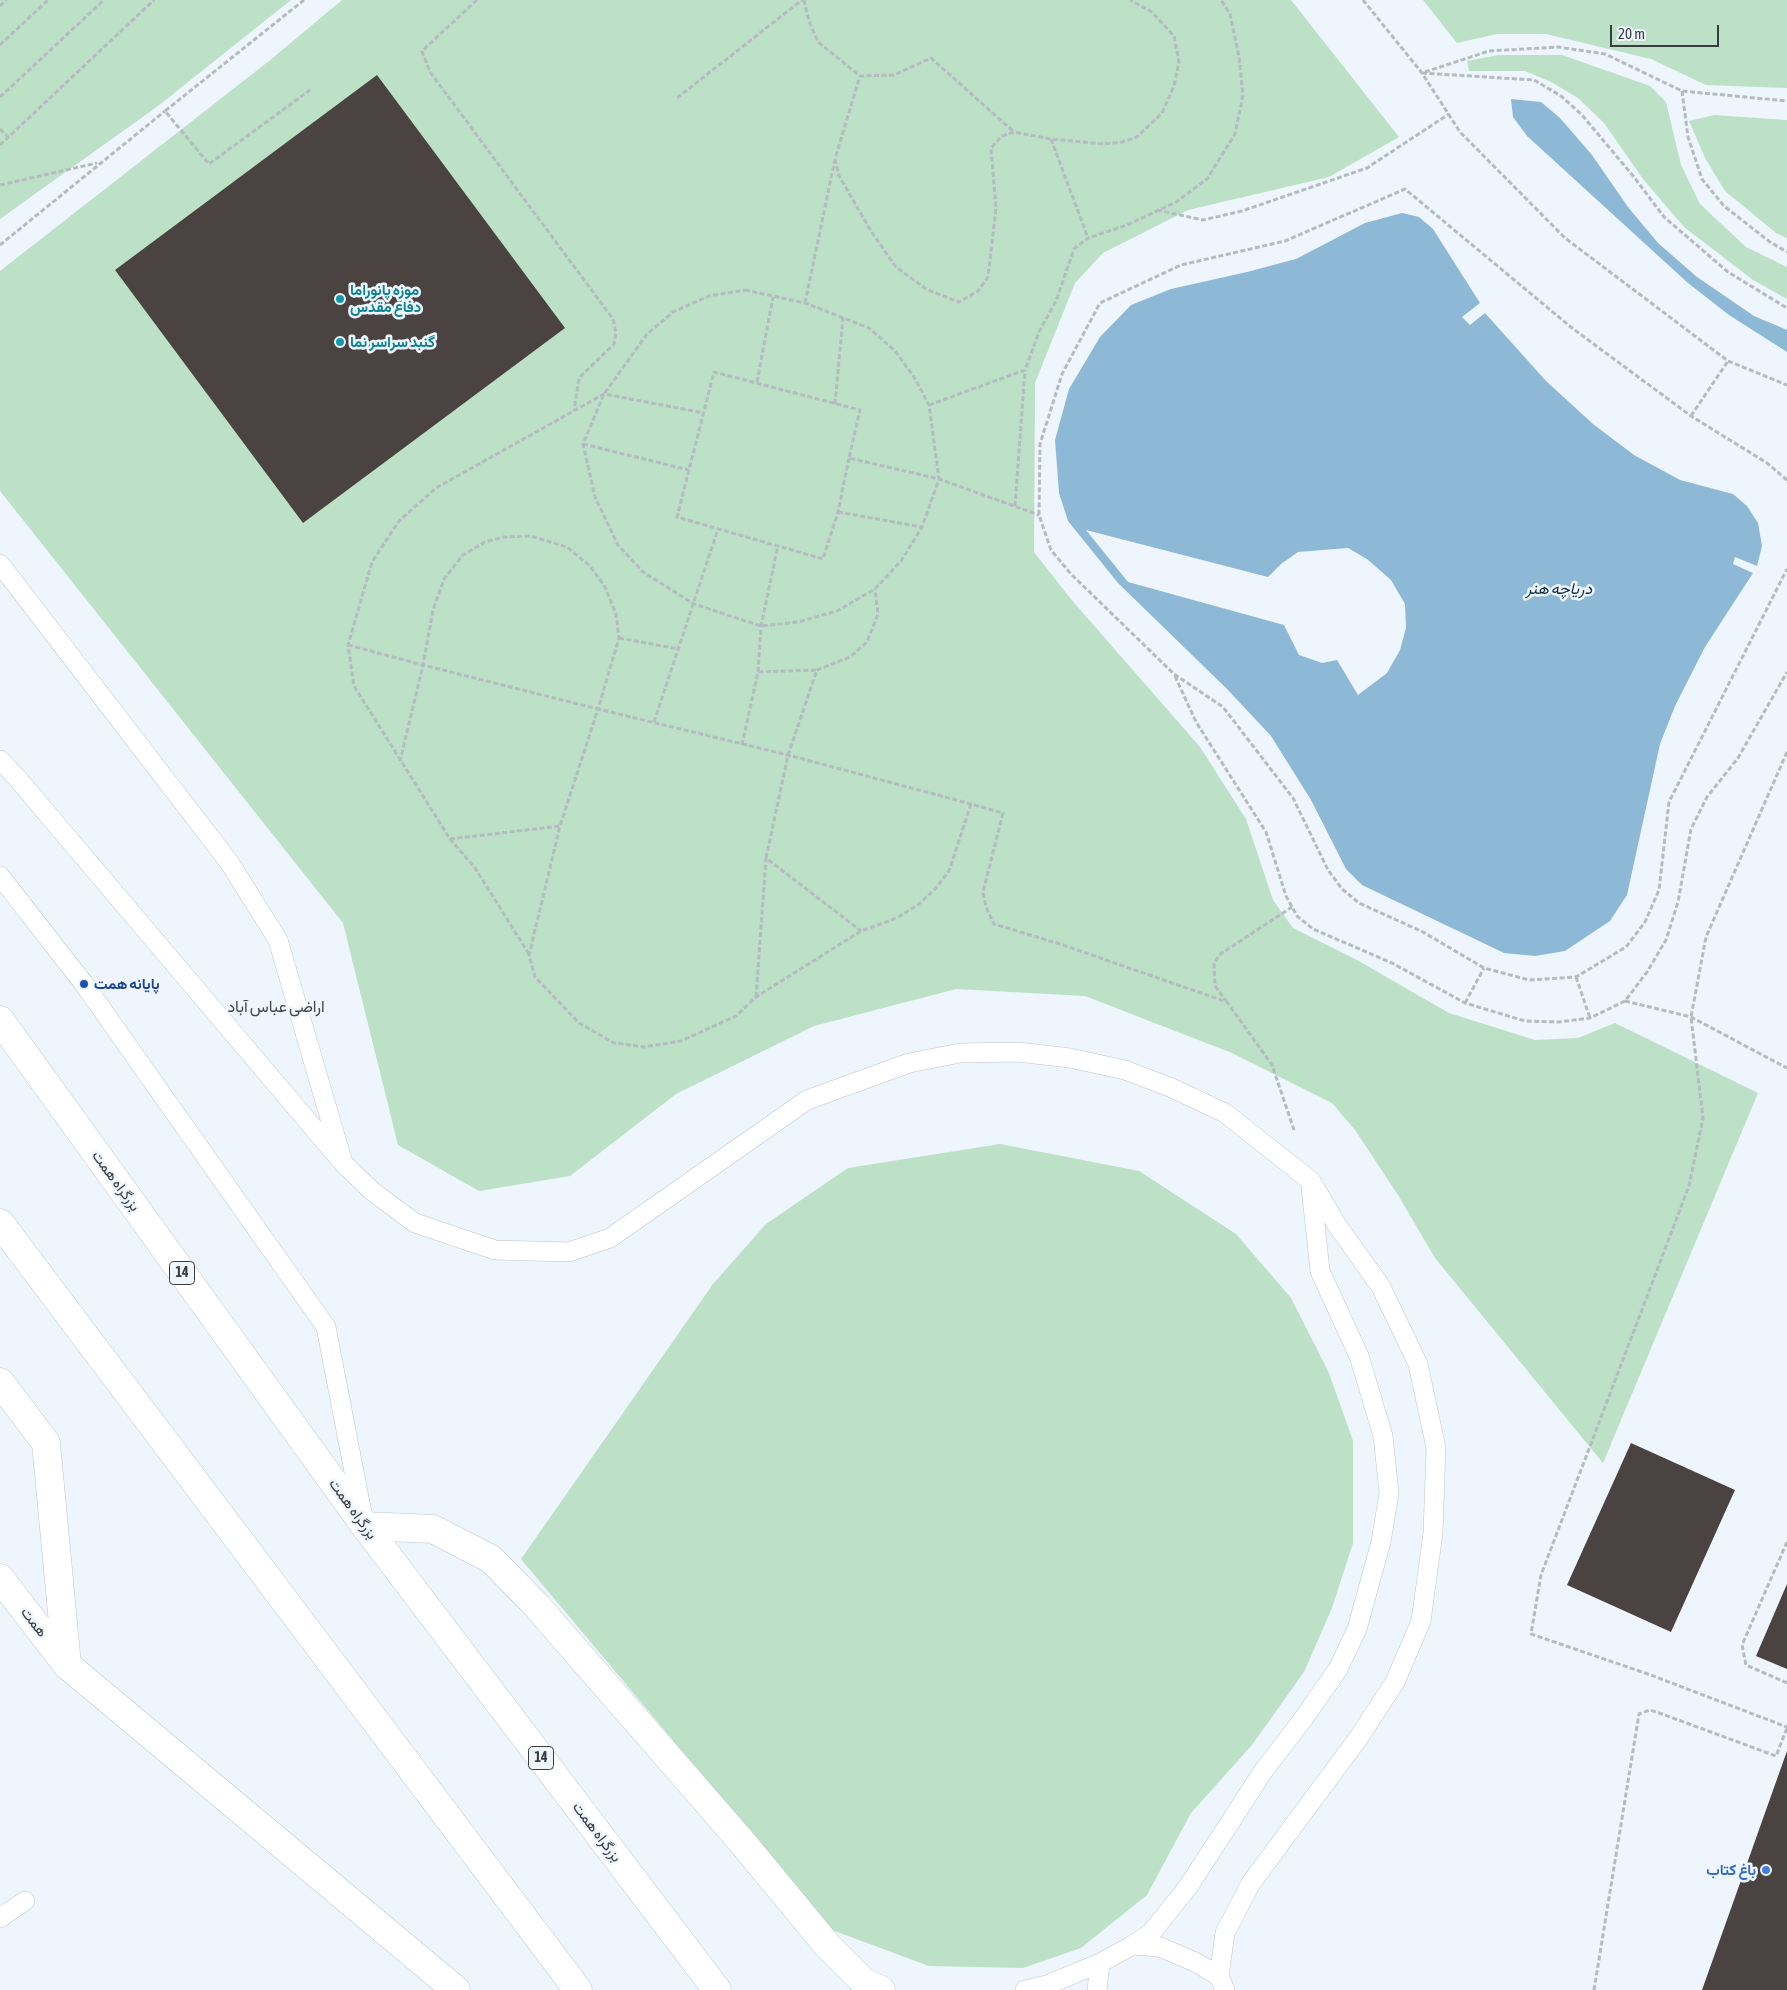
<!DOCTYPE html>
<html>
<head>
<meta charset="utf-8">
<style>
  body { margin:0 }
  #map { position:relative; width:1787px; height:1990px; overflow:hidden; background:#eef5fc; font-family:"Asap Condensed",sans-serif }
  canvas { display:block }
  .scale { position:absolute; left:1610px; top:25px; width:109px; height:22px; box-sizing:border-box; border:2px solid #3a3d40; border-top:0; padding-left:6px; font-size:15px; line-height:18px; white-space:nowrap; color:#3a3d40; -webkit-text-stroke:4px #eef5fc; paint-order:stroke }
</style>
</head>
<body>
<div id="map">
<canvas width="1787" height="1990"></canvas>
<div class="scale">20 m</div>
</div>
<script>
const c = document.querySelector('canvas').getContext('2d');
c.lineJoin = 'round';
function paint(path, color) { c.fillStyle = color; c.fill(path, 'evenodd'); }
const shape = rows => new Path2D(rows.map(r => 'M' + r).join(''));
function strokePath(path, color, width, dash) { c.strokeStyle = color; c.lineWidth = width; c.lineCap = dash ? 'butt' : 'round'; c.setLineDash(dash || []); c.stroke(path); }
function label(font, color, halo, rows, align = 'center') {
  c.font = font + ' "Asap Condensed",Vazirmatn,sans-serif'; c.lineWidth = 5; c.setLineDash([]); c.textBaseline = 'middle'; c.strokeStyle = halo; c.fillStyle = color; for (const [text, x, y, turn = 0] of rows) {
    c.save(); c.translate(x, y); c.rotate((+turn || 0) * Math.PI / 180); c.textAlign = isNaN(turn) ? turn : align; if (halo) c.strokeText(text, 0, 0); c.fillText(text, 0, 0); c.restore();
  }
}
paint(shape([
  [0,0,291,0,158,106,0,219],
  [342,0,1291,0,1399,137,1329,177,1188,210,1103,253,1075,283,1035,383,1034,552,1070,598,1200,747,1246,819,1273,900,1293,928,1357,960,1449,1013,1535,1040,1578,1038,1615,1023,1758,1093,1603,1463,1435,1258,1398,1195,1355,1130,1332,1103,1232,1053,1085,996,956,989,814,1026,676,1094,570,1176,479,1191,398,1145,343,923,0,491,0,271,269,61],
  [1423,0,1787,0,1787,88,1706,85,1651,59,1546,34,1497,34,1457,43],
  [1499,55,1562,55,1650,86,1666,102,1681,165,1700,204,1746,247,1787,267,1787,299,1753,280,1684,227,1643,179,1604,123,1578,98,1551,82,1525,71,1469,71,1467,61],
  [1714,115,1787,120,1787,238,1776,233,1725,191,1705,158,1689,121],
  [1000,1144,1139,1171,1236,1234,1291,1298,1329,1373,1353,1441,1353,1543,1332,1608,1304,1672,1252,1745,1191,1813,1147,1895,1081,1948,1023,1968,929,1966,832,1930,521,1559,713,1284,766,1224,848,1168]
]), '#bce1c7');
paint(shape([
  [1511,99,1541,102,1560,118,1592,155,1628,207,1658,243,1697,277,1754,316,1787,330,1787,352,1729,315,1688,283,1527,136,1513,117],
  [1402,213,1419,217,1433,229,1480,303,1462,317,1470,325,1485,313,1546,381,1593,424,1634,455,1680,480,1733,494,1747,506,1758,523,1762,546,1757,566,1735,557,1733,564,1753,573,1705,647,1675,706,1660,744,1627,895,1610,921,1565,951,1535,956,1504,953,1362,885,1346,869,1311,800,1271,736,1227,689,1118,583,1068,521,1059,493,1055,440,1069,389,1100,337,1131,305,1171,289,1247,272,1296,259,1365,223],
  [1086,530,1268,577,1281,564,1298,552,1348,548,1367,559,1391,580,1405,604,1406,628,1400,650,1387,673,1358,695,1337,660,1322,663,1299,655,1284,625,1128,582]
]), '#8db9d7');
paint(shape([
  [377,75,565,328,303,523,115,270],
  [1631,1443,1735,1490,1671,1632,1567,1585],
  [1787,1584,1787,1669,1756,1656],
  [1787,1751,1787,1990,1702,1990]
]), '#4b4341');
const lane = shape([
  [0,564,229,862,278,940,343,1163,372,1191,415,1223,495,1250,569,1252,610,1238,807,1100,909,1063,960,1053,1018,1052,1070,1058,1125,1070,1172,1088,1225,1113,1311,1181,1337,1225,1381,1287,1418,1364,1436,1448,1433,1533,1421,1621,1395,1682,1357,1740,1251,1883,1225,1933,1219,1976,1225,1990],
  [0,760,17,778,339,1158],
  [0,876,84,984,326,1327,363,1518],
  [0,1918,25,1901],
  [1133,1945,1160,1947,1195,1962,1219,1976],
  [1025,1990,1047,1985,1100,1963,1133,1945,1151,1933,1188,1887,1264,1770,1301,1722,1338,1669,1357,1629,1381,1542,1389,1493,1383,1436,1359,1356,1320,1271,1311,1187],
  [1097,1990,1100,1963]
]);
const street = shape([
  [0,1578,67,1665]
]);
const highway = shape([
  [0,1020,365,1526,717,1990],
  [0,1223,578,1990],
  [0,1382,46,1443,67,1665,456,1990],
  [365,1526,433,1529,491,1559,536,1605,742,1842,827,1945,864,1982,881,1990]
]);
strokePath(lane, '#bec5cb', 20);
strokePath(street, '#bec5cb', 29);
strokePath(highway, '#bec5cb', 29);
strokePath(shape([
  [304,0,165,111,209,164,310,90],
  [477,0,422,51,430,72,613,319,616,333,614,344,579,378,574,411],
  [804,0,809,21,818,42,860,76,894,75,931,58,1014,132],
  [1363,0,1422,73,1460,132,1565,238,1728,361,1787,385],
  [0,6,6,0],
  [0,45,48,0],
  [1425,72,1489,51,1558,47,1605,54,1682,91,1787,101],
  [1422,73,1534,80,1561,96,1582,115,1634,177,1664,217,1728,272,1787,308],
  [1682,91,1688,137,1702,179,1724,206,1770,242,1787,252],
  [0,97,104,0],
  [677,98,802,0],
  [0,129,8,137],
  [1051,139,1088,238],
  [0,145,154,0],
  [835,159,839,176,871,231,896,267,926,289,959,302,978,291,988,277,996,208,991,148,1002,136,1014,132,1051,139,1104,144,1122,142,1137,137,1162,113,1174,86,1179,62,1174,36,1152,12,1130,0],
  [0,185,97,163],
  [1157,210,1203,220,1242,211,1367,168,1449,114],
  [0,245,165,111],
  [745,290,805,303,869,328,895,351,914,377,929,405,939,479,922,527,901,561,875,589,837,611,798,622,761,626,694,604,643,572,618,545,595,497,583,444,604,394,647,334,673,312,709,296,745,290],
  [805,303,835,159,860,76],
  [757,382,773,297],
  [835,404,843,317],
  [929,405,1025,370,1039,332,1056,301,1074,249,1088,238,1127,225,1176,202,1207,179,1235,134,1243,95,1239,57,1230,14,1221,0],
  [1691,416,1728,361],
  [583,444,689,470],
  [849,458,838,512,823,559,677,517,714,372,860,410,849,458,939,479,1039,515],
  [1787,480,1767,463,1691,416,1572,328,1405,189,1285,241,1181,265,1100,303,1062,374,1040,444,1039,515,1051,550,1071,574,1174,674,1223,707,1293,798,1328,870,1342,889,1359,903,1423,932,1484,968,1529,980,1576,977,1626,947,1645,922,1659,890,1669,802,1787,569],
  [1015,506,1025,370],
  [838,512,922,527],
  [619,638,679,649],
  [348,645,423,665,598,709,619,638,616,614,605,587,590,566,567,547,531,536,504,537,485,542,463,555,444,579,433,610,423,665,400,761],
  [758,672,761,626,778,545],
  [1175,676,1196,722,1266,832,1286,896,1297,916,1313,929,1392,963,1465,1003,1525,1021,1559,1022,1590,1018,1625,1001,1647,972,1666,940,1678,902,1691,829,1707,797,1738,758,1787,672],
  [654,722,718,529],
  [742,745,758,672,817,670],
  [1787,752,1706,937,1691,1017,1703,1118,1689,1186,1541,1575,1531,1634,1648,1674,1787,1727],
  [971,804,949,871,935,889,919,904,897,918,861,931,756,997,736,1016,681,1041,644,1047,614,1043,579,1023,535,977,529,955,560,826,598,709,788,755,971,804,1003,813,983,892,986,907,994,924,1063,945,1227,1002,1272,1065,1294,1130],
  [450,839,560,826],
  [766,858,788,755,817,670,850,657,867,642,878,614,875,589],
  [529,954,475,868,450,839,354,686,348,645,372,562,399,521,436,488,604,394,704,413],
  [1576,977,1590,1018],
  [756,997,766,858,861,931],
  [1625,1001,1691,1017,1787,1068],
  [1227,1002,1215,986,1214,965,1219,955,1292,907],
  [1465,1003,1484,968],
  [1787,1542,1742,1645,1746,1665,1787,1683],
  [1594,1990,1639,1714,1650,1710,1662,1714,1776,1756,1787,1728]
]), '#b5bbc1', 3, [5, 2.5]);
strokePath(lane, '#fff', 19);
strokePath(street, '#fff', 28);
strokePath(highway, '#fff', 28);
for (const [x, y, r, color] of [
  [340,299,5,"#0f9aa8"],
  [340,342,5,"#0f9aa8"],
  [84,984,5,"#1a4fb4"],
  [1766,1870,5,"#3f7fe0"]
]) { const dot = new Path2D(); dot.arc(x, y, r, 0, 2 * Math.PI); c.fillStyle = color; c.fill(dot); strokePath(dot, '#eef5fc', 2); }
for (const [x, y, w] of [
  [182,1273,25],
  [541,1758,25]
]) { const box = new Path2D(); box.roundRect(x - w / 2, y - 11.5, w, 23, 4); c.fillStyle = '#eef5fc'; c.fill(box); strokePath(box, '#3a3d40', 1); }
label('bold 14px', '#3a3d40', null, [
  ["14",182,1273],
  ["14",541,1758]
]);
label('bold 15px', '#0d838f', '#eef5fc', [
  ["موزه پانوراما",350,290],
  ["دفاع مقدس",350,307],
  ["گنبد سراسر نما",350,342]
], 'left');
label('bold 15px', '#164399', '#eef5fc', [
  ["پایانه همت",94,984]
], 'left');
label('15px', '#3a3d40', '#eef5fc', [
  ["بزرگراه همت",116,1181,54],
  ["بزرگراه همت",353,1509,54],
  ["همت",34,1622,52],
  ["بزرگراه همت",597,1832,53]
]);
label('bold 15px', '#366cbe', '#eef5fc', [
  ["باغ کتاب",1756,1870]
], 'right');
label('italic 16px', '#092e44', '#eef5fc', [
  ["دریاچه هنر",1559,589]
]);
label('16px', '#3f444a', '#eef5fc', [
  ["اراضی عباس آباد",276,1007]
]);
</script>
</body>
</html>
